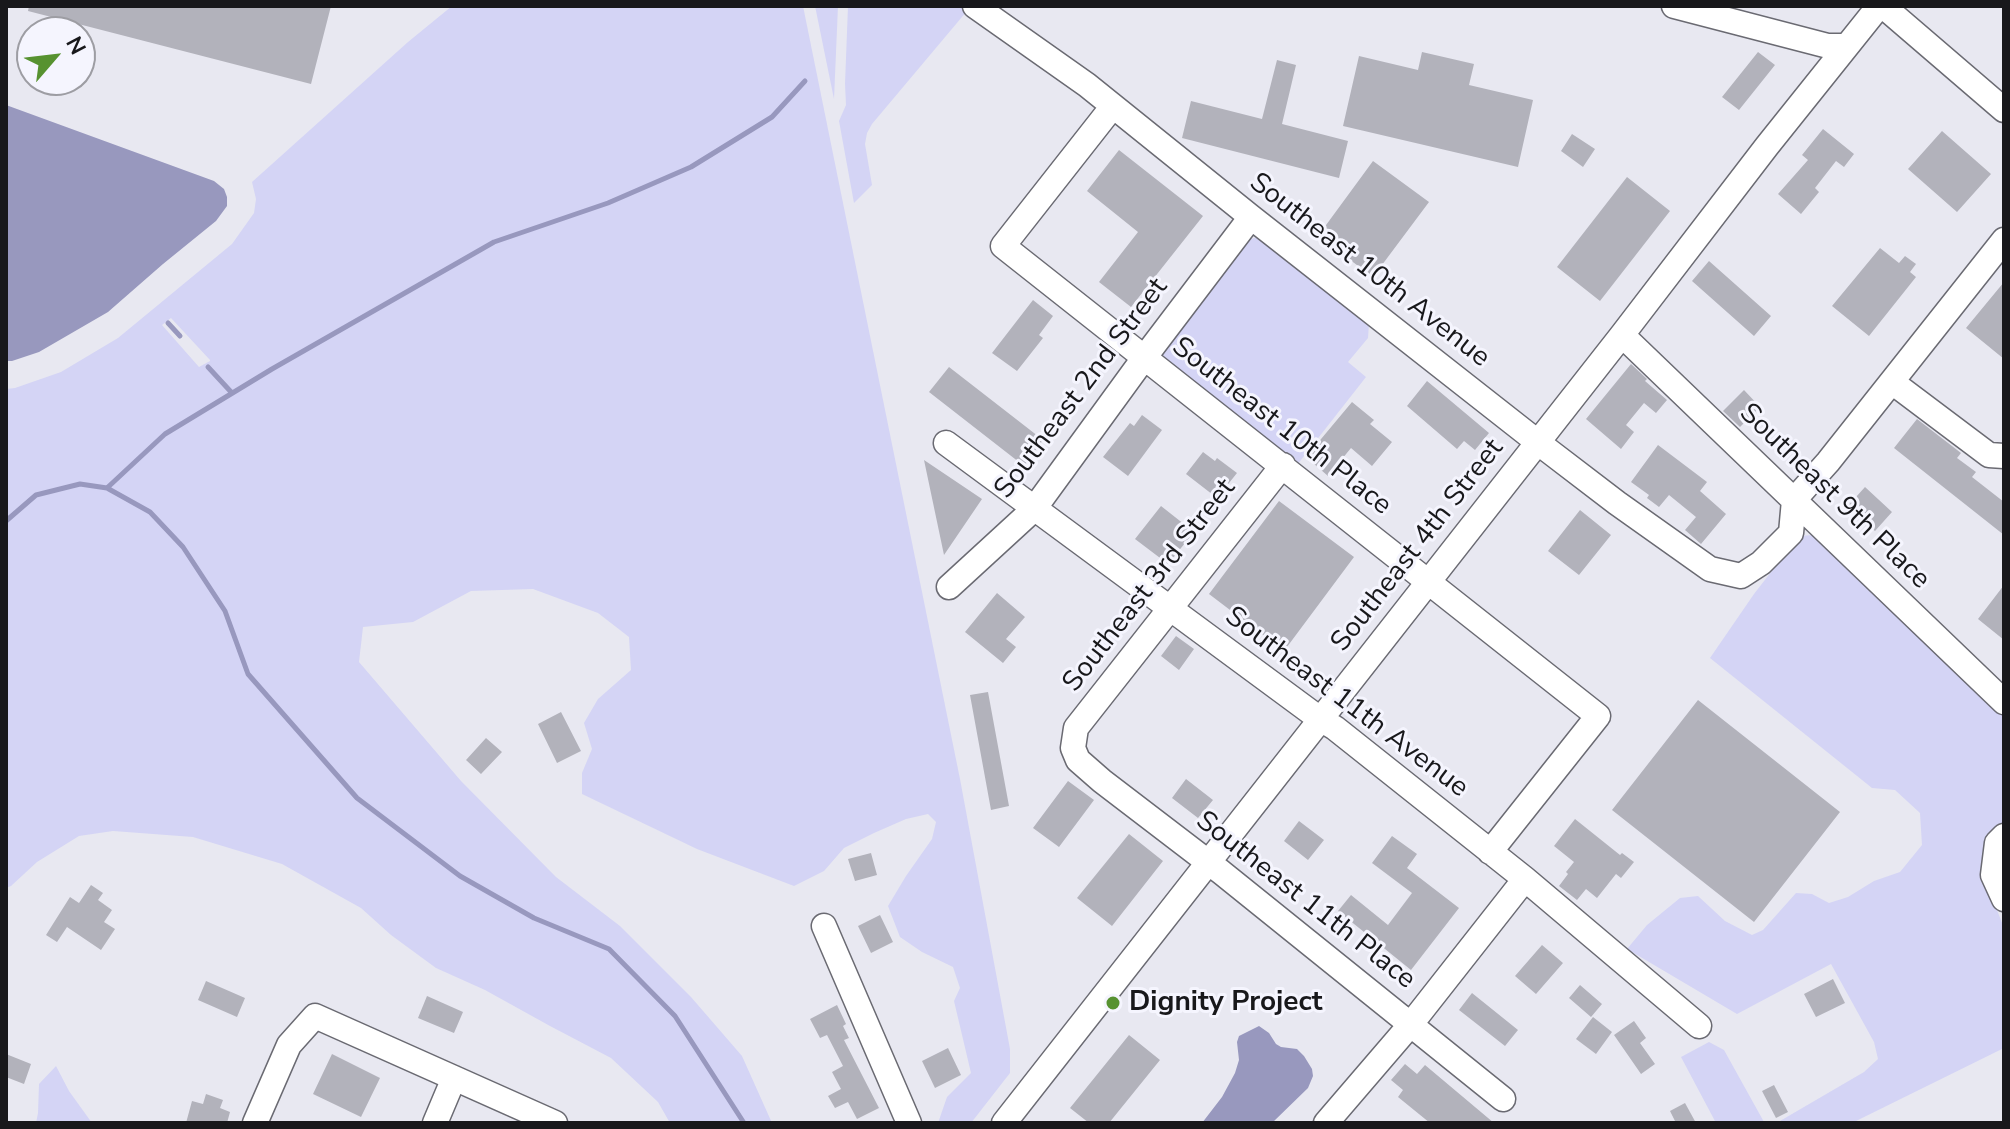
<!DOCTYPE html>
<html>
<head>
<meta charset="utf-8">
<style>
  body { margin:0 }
  #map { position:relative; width:2010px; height:1129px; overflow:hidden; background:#e8e8f1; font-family:"Nunito Sans",sans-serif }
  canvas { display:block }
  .frame { position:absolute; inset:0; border:8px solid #18181b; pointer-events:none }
  .north { position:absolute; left:16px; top:16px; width:80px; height:80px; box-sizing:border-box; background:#f5f5fe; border:2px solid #9d9da3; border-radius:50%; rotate:62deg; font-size:22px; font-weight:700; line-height:32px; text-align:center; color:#18181b }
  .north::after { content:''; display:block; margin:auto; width:28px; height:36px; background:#579230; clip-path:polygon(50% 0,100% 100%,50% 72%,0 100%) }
</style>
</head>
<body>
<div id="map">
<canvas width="2010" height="1129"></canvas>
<div class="frame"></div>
<div class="north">N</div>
</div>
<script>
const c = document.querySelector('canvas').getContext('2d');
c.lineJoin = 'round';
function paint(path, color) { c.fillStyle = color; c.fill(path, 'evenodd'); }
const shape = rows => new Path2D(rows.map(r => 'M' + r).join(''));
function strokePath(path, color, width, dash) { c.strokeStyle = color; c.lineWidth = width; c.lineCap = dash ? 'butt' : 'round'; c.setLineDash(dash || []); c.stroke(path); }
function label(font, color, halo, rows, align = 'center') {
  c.font = font + ' "Nunito Sans",sans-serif'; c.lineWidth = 6; c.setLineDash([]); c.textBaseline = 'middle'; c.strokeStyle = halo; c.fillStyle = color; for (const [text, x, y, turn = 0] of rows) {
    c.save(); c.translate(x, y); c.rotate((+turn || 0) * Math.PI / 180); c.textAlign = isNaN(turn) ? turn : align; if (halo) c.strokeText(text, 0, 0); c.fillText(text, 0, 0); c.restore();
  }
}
paint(shape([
  [452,6,803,6,960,779,1010,1049,1010,1073,971,1123,938,1123,947,1097,971,1073,954,1001,960,988,953,967,922,952,900,937,888,906,906,876,932,839,936,822,928,814,906,819,874,833,844,848,824,871,794,886,697,849,582,794,582,773,592,749,584,723,598,699,631,670,629,637,598,613,533,589,471,591,413,622,363,627,359,662,461,781,556,877,620,926,691,997,742,1056,772,1123,670,1123,658,1102,611,1058,550,1026,485,990,436,968,391,935,361,908,282,864,193,837,113,831,79,836,37,862,11,886,6,888,6,389,15,388,61,372,118,338,232,244,254,213,256,199,252,182,408,42],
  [171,318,210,360,210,361,199,367,162,325],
  [815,6,838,6,834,99],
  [848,6,962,6,967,11,872,124,867,133,865,144,872,185,854,203,839,121,846,105,845,84],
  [1257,237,1369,323,1368,338,1348,362,1366,377,1297,465,1161,357,1161,350,1245,241],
  [1814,535,2004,716,2004,822,1986,840,1983,874,2004,928,2004,1048,1852,1123,1716,1123,1681,1057,1709,1042,1724,1050,1764,1122,1780,1121,1864,1072,1878,1059,1874,1042,1831,964,1737,1014,1627,949,1647,925,1680,898,1698,896,1725,921,1752,935,1763,930,1796,893,1812,894,1829,903,1848,897,1874,881,1900,872,1922,845,1920,813,1895,790,1872,788,1710,658,1754,594,1799,536],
  [56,1066,69,1091,92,1123,36,1123,38,1113,39,1084]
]), '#d4d4f5');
paint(shape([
  [6,105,214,181,224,189,227,197,227,206,216,221,163,264,108,312,39,352,12,361,6,361],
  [1259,1026,1269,1033,1276,1044,1281,1047,1297,1049,1304,1056,1312,1069,1313,1076,1308,1088,1272,1123,1202,1123,1222,1097,1235,1073,1239,1060,1237,1042,1239,1036]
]), '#9898be');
strokePath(shape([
  [168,323,180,336],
  [208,367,232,393],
  [107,488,165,434,272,369,494,242,608,203,691,167,772,117,805,81],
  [6,521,36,495,80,484,107,488,150,512,183,547,225,611,248,674,357,798,460,876,534,918,609,949,675,1016,744,1123]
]), '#9898be', 5);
paint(shape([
  [29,6,331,6,311,84,28,11],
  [1422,52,1474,64,1469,85,1533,100,1518,167,1343,126,1359,56,1418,70],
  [1758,52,1775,65,1739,110,1722,97],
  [1277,60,1296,65,1282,124,1348,141,1339,178,1182,138,1191,101,1262,119],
  [1823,129,1854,154,1844,167,1836,161,1815,188,1819,192,1801,214,1778,194,1808,160,1802,155],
  [1942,131,1991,174,1957,212,1908,169],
  [1572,134,1595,149,1583,167,1561,151],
  [1119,150,1203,216,1131,307,1099,282,1138,232,1087,191],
  [1373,161,1429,202,1373,277,1318,236],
  [1627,177,1670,211,1600,301,1557,267],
  [1880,248,1899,263,1905,256,1916,264,1910,272,1916,277,1869,336,1832,306],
  [1709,261,1771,316,1754,336,1692,281],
  [2004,282,2004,359,1966,328],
  [1033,300,1053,316,1039,335,1043,338,1017,371,992,353],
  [1631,364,1647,379,1645,381,1667,400,1656,413,1644,403,1626,425,1634,432,1621,449,1586,419],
  [949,367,1043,440,1024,466,929,392],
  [1427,381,1489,433,1475,450,1464,441,1457,449,1407,406],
  [1744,390,1760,407,1740,427,1723,411],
  [1352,402,1374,420,1370,424,1392,442,1372,466,1351,448,1328,476,1306,457],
  [1142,415,1162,430,1128,476,1103,457,1130,423,1134,426],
  [1917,419,1961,453,1957,458,1976,472,1972,477,2004,502,2004,535,1894,448],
  [1658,445,1707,482,1700,491,1726,514,1701,544,1685,530,1696,517,1669,495,1659,507,1647,498,1649,495,1631,482],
  [1203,452,1215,461,1217,458,1237,473,1217,498,1186,474],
  [924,460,982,499,944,555],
  [1865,487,1892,512,1875,531,1847,507],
  [1279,501,1354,557,1284,651,1209,594],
  [1161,506,1194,532,1168,564,1135,539],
  [1580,510,1611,535,1579,575,1548,551],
  [2004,585,2004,640,1978,619],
  [997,593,1025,617,1006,639,1016,647,1003,663,965,632],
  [1176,636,1194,649,1179,670,1161,656],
  [988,692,1009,806,991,810,970,695],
  [1698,700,1840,812,1754,922,1612,810],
  [561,712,581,751,557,763,538,724],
  [486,738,502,752,481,774,466,760],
  [1186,779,1213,800,1198,818,1172,798],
  [1068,781,1094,800,1059,847,1033,828],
  [1575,819,1620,855,1622,853,1634,862,1621,878,1616,874,1597,898,1586,889,1577,900,1559,886,1568,874,1566,872,1574,862,1554,846],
  [1299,821,1324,840,1308,860,1284,841],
  [1129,834,1163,861,1112,926,1077,898],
  [1392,836,1417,854,1407,868,1459,908,1411,970,1338,911,1351,895,1388,925,1412,893,1372,863],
  [871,853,877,875,855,881,848,859],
  [91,885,103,893,98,900,112,910,104,922,115,929,101,950,67,927,57,942,46,935,70,897,79,903],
  [880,915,893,942,871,953,858,926],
  [1542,945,1563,963,1536,994,1515,976],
  [1833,979,1845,1003,1816,1017,1804,994],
  [206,981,245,998,237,1017,198,1000],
  [1580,985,1602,1004,1591,1017,1569,998],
  [1472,993,1518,1030,1505,1046,1459,1010],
  [427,996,463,1012,454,1033,418,1018],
  [837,1005,846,1024,843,1026,849,1038,844,1040,879,1108,857,1119,848,1102,835,1108,828,1096,841,1089,832,1072,843,1066,827,1035,820,1038,810,1019],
  [1593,1017,1612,1032,1596,1054,1576,1039],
  [1634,1021,1646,1038,1640,1043,1655,1064,1641,1074,1614,1035],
  [1129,1035,1160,1060,1109,1123,1089,1123,1070,1108],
  [948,1048,961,1075,935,1088,922,1061],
  [6,1054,31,1064,24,1084,6,1077],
  [332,1054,380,1078,361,1117,313,1094],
  [1405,1064,1417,1074,1425,1065,1494,1123,1430,1123,1398,1097,1403,1090,1391,1080],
  [1774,1085,1788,1112,1776,1118,1762,1091],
  [206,1094,223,1100,220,1108,230,1112,227,1123,186,1123,192,1101,203,1104],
  [1685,1103,1696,1123,1676,1123,1670,1111]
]), '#b2b2bb');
const minor = shape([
  [975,6,1087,85,1251,217,1549,451,1617,503,1710,569,1741,576,1761,563,1791,533,1794,500,1828,462,2004,240],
  [1674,6,1828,46,1846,46],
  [1883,6,2004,110],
  [1113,106,1003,246,1598,716,1490,852],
  [1622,335,2004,702],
  [1892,382,1989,455,2004,456],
  [946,443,1320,719,1335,728,1525,879,1699,1026],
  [1283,465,1076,728,1073,748,1078,760,1102,781,1221,872,1503,1099],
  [949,587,1034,509,1144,358,1251,217],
  [2004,836,1997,843,1993,875,2004,899],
  [824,926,909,1123],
  [255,1123,289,1045,315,1016,555,1123],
  [435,1123,454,1078],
  [1004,1123,1622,335,1767,146,1879,6],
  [1326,1123,1411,1024,1525,879]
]);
strokePath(minor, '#6a6a72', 27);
strokePath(minor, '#fff', 24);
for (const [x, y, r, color] of [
  [1113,1003,8,"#579230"]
]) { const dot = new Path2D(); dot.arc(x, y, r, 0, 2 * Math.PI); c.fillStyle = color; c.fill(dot); strokePath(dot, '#f5f5fe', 3); }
label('28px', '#18181b', '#f5f5fe', [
  ["Southeast 10th Avenue",1369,271,38],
  ["Southeast 2nd Street",1082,389,-53],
  ["Southeast 10th Place",1281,427,38],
  ["Southeast 9th Place",1834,497,44],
  ["Southeast 4th Street",1418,546,-52],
  ["Southeast 3rd Street",1150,586,-52],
  ["Southeast 11th Avenue",1346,703,37],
  ["Southeast 11th Place",1305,901,38]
]);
label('bold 28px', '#18181b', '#f5f5fe', [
  ["Dignity Project",1129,1003]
], 'left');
</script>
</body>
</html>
